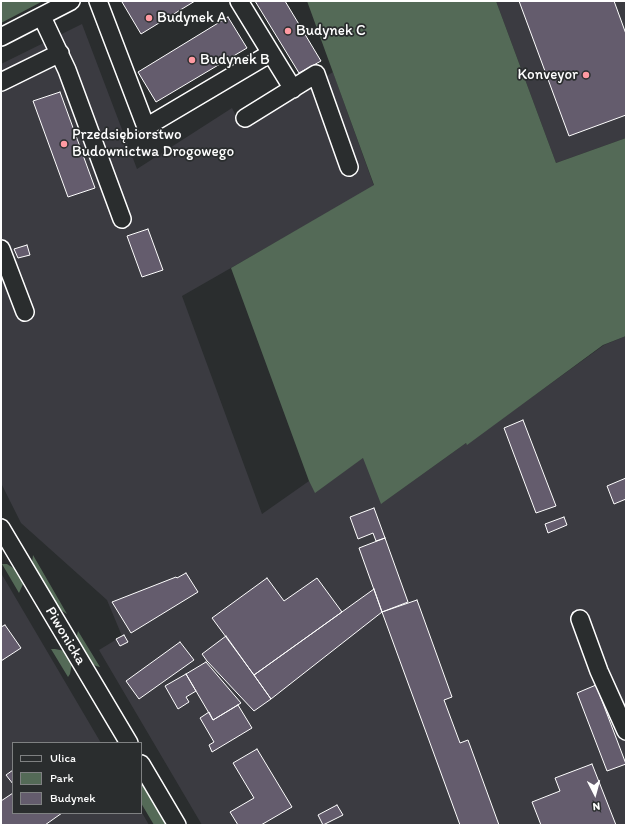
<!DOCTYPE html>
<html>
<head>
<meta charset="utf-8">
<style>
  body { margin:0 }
  #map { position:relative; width:627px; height:826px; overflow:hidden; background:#2a2d2e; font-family:Itim,sans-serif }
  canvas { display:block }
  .frame { position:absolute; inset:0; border:2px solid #fff; pointer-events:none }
  .legend { position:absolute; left:12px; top:742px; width:130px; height:72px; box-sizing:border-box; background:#2a2d2e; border:1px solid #7f8182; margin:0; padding:5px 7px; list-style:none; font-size:12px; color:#fff }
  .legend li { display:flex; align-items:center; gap:8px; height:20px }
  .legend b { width:20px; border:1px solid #7f8182 }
  .north { position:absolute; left:575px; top:774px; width:40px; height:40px; -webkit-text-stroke:3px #2a2d2e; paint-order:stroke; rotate:174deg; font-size:11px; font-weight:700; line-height:16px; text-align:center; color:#fff }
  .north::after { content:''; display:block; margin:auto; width:14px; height:18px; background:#fff; clip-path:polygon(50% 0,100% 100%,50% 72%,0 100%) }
</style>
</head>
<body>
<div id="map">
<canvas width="627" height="826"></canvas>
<div class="frame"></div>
<ul class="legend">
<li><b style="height:5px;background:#2a2d2e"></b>Ulica</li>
<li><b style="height:11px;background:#546a57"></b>Park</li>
<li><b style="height:11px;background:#645c6d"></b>Budynek</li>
</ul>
<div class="north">N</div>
</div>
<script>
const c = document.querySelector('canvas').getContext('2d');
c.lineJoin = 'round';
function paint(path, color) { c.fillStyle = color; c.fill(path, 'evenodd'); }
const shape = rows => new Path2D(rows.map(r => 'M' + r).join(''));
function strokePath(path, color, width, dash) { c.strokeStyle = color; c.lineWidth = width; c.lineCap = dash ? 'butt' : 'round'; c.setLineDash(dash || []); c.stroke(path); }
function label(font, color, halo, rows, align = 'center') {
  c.font = font + ' Itim,sans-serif'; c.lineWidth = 3.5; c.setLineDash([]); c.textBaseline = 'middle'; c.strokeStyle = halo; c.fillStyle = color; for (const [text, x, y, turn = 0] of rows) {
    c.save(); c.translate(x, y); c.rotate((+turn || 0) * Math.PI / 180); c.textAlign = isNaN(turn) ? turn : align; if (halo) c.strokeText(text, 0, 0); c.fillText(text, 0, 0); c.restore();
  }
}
paint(shape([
  [496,1,626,1,626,138,556,163],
  [82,24,137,169,232,108,242,128,333,72,374,186,182,296,262,514,309,481,315,492,364,457,382,503,466,443,467,444,604,345,626,336,626,825,202,825,99,650,122,636,107,600,21,523,1,483,1,64],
  [1,573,101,743,13,743,13,813,141,813,141,811,149,825,1,825]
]), '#3b3b41');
paint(shape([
  [1,1,43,1,1,23],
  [307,1,496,1,556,163,626,138,626,336,603,345,467,445,466,443,381,504,363,458,315,493,309,481,231,268,374,185],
  [33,555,67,614,59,609,34,568,32,563],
  [2,564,7,564,15,569,22,579,23,584,19,593],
  [78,631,100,667,96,666,90,662,78,642,77,635],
  [51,649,55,649,65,651,72,663,70,674,68,677],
  [141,781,165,820,166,825,154,825,141,803]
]), '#546a57');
const building = shape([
  [124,1,195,1,141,34,122,2,124,1],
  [255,1,285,1,321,61,299,73,255,1],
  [519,1,614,1,626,34,626,115,569,136,519,1],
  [228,17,247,48,156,102,138,72,228,17],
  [60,92,95,188,68,197,33,101,60,92],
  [148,229,163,270,142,277,127,236,148,229],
  [27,245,30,255,18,258,14,249,27,245],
  [523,420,556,506,536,513,504,428,523,420],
  [626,478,626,499,614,504,607,486,626,478],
  [374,508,385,538,376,541,373,533,358,539,350,517,374,508],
  [564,517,567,525,548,533,545,524,564,517],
  [385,538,408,602,382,612,359,548,385,538],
  [186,573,198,592,131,633,112,602,176,577,177,578,186,573],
  [267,578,284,601,317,578,342,612,254,675,212,618,267,578],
  [374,589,382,612,271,699,254,675,374,589],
  [417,600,452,697,444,700,460,743,468,740,499,825,460,825,382,612,417,600],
  [5,625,21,648,1,661,1,627,5,625],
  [124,635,128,642,120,646,116,639,124,635],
  [226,636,271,699,254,711,207,661,202,654,226,636],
  [180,642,194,660,139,699,126,681,180,642],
  [206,662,241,703,213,720,186,674,206,662],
  [186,674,196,691,186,697,189,702,178,709,165,686,186,674],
  [596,685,626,764,607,771,577,693,596,685],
  [238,705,252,728,212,752,209,745,214,742,200,718,209,712,213,720,238,705],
  [257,749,292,807,261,825,238,825,230,812,254,798,233,763,257,749],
  [592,764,616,825,541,825,532,802,560,791,555,778,592,764],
  [13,770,13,784,6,775,13,770],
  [13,793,13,813,62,813,45,825,1,825,1,801,13,793],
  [337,805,343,815,323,825,318,815,337,805]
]);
paint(building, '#645c6d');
strokePath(building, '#fff', 1);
const minor = shape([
  [98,1,146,127,271,53],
  [239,1,293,89],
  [42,17,67,70,122,219],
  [1,37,71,1],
  [1,82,60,53],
  [245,118,316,74,349,167],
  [1,249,25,312],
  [1,528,129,743],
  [580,619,599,671,626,731],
  [141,764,177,825]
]);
strokePath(minor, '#fff', 20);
strokePath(minor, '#2a2d2e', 17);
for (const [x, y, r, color] of [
  [149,18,4,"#ff9aa2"],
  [288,31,4,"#ff9aa2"],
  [192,60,4,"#ff9aa2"],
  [586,75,4,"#ff9aa2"],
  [64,144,4,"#ff9aa2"]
]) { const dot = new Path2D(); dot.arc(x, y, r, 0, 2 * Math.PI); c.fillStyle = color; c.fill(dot); strokePath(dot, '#2a2d2e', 1.5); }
label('15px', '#fff', '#2a2d2e', [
  ["Budynek A",157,18],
  ["Budynek C",296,31],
  ["Budynek B",200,60],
  ["Konveyor",578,75,"right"],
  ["Przedsiębiorstwo",72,135],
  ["Budownictwa Drogowego",72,152]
], 'left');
label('15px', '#fff', '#2a2d2e', [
  ["Piwonicka",65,636,59]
]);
</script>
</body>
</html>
